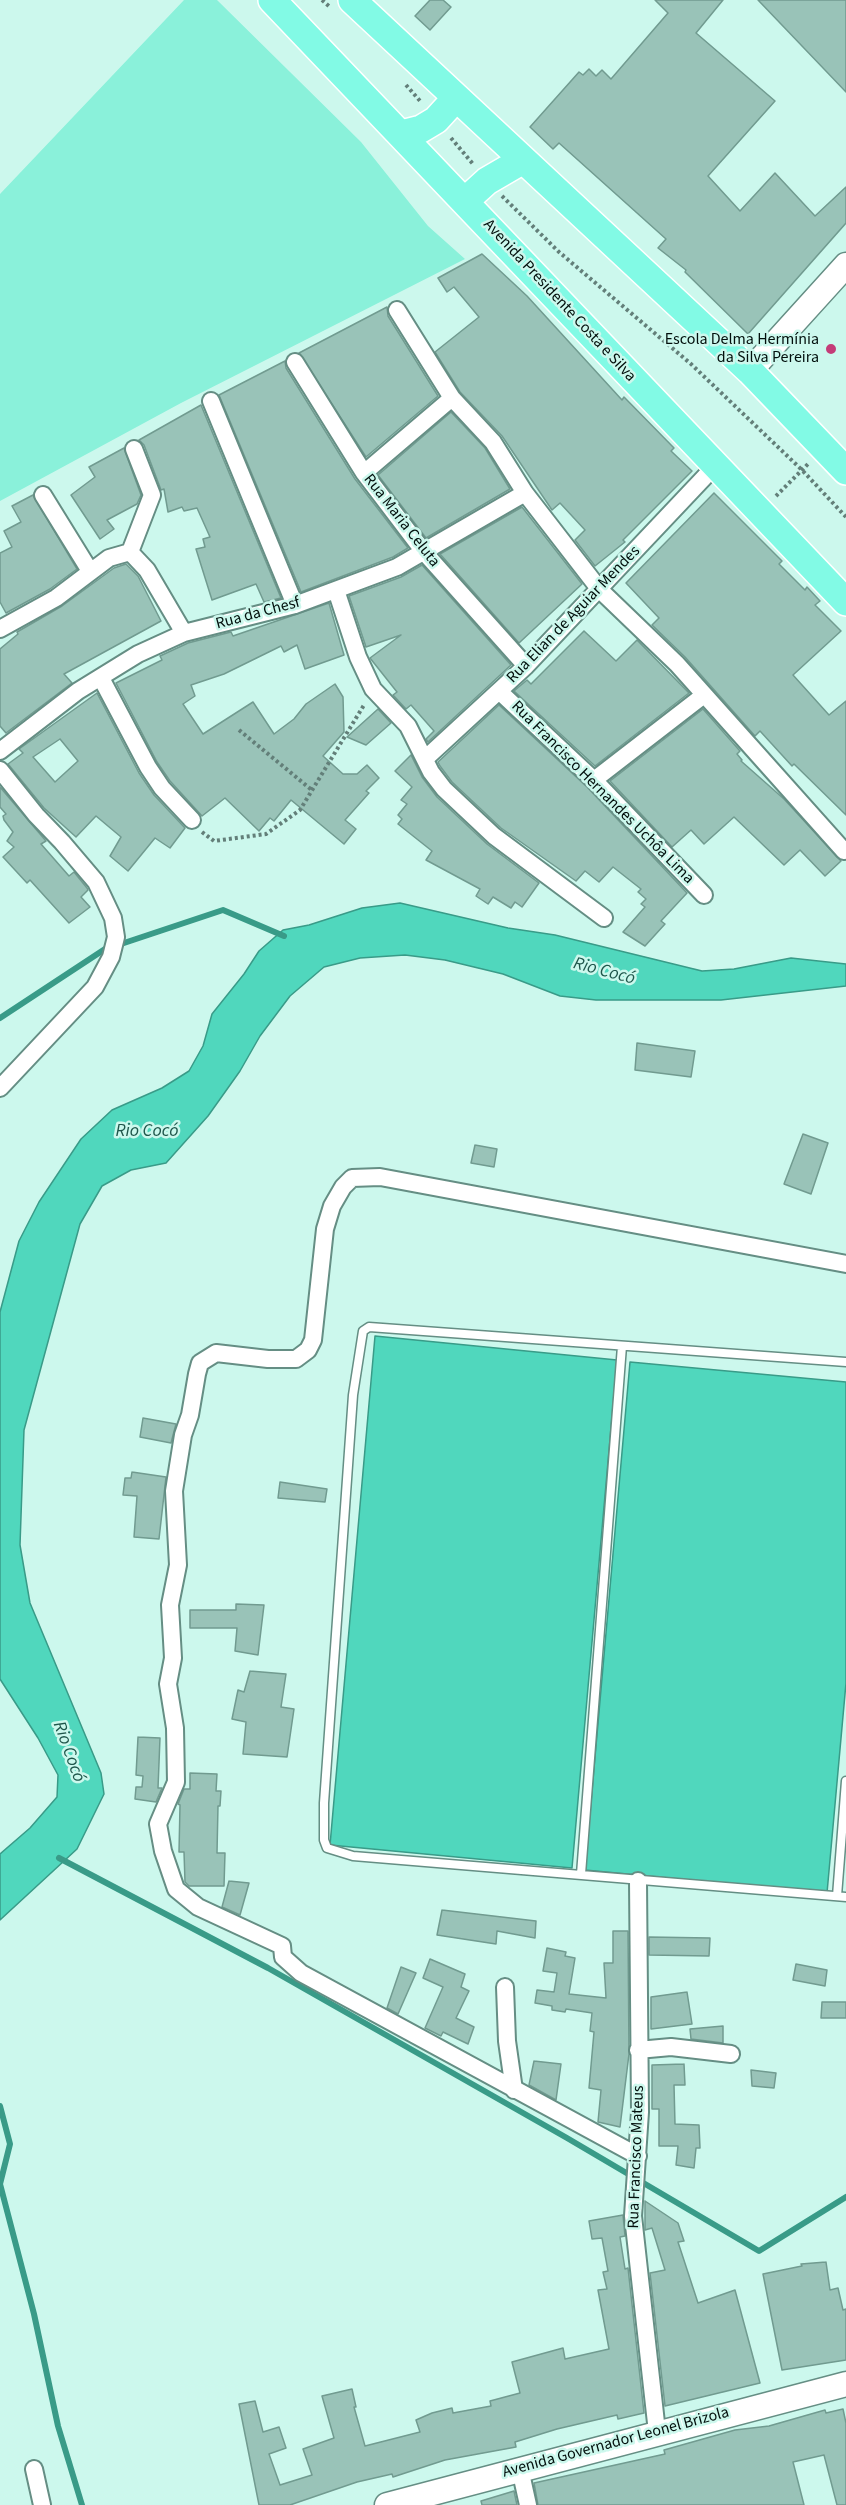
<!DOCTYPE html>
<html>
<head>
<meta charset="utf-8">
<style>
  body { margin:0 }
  canvas { display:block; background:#ccf8ed }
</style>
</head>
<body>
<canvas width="846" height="2505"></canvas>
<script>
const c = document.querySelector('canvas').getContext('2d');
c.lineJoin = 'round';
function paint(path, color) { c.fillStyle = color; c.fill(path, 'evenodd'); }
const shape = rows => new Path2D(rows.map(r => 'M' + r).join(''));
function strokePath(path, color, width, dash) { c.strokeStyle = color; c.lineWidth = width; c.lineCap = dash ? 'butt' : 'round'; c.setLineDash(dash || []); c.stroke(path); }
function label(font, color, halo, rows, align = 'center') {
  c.font = font + ' "Source Sans 3",sans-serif'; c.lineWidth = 5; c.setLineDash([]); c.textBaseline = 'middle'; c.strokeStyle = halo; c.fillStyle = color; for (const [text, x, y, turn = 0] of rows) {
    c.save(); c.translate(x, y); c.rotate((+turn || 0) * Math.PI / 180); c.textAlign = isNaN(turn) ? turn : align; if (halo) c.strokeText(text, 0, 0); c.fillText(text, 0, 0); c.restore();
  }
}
paint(shape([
  [184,0,217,0,361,142,428,226,465,259,181,403,0,501,0,194]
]), '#8af1da');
const water = shape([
  [400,903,508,928,555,935,702,971,734,969,791,958,846,964,846,986,721,1000,596,1000,560,996,503,974,445,960,405,955,360,958,324,967,290,996,260,1036,240,1071,208,1116,166,1163,131,1170,102,1186,80,1224,24,1430,20,1545,30,1603,101,1773,104,1794,77,1849,0,1920,0,1854,30,1828,57,1797,58,1775,38,1738,0,1679,0,1312,19,1241,39,1202,81,1139,112,1110,162,1088,189,1071,203,1046,212,1014,244,974,259,951,283,930,309,925,362,908,400,903],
  [375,1336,617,1360,572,1868,330,1845,375,1336],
  [630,1362,846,1382,846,1683,827,1893,585,1870,630,1362]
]);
paint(water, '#50d7bd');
strokePath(water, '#399b88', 1.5);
strokePath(shape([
  [118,945,223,910,284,936],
  [0,1018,105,949],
  [59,1858,268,1968,567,2138,759,2251,846,2197],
  [0,2106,10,2144,0,2184,34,2314,58,2426,82,2505]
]), '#399b88', 6);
const building = shape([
  [430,0,443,0,451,7,430,30,415,16,430,0],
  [655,0,723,0,696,33,775,101,708,176,740,211,775,173,815,216,846,187,846,223,748,334,685,272,686,270,658,248,666,239,559,143,553,149,530,127,579,72,583,75,589,69,596,76,602,70,611,79,668,13,655,0],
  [758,0,846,0,846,92,758,0],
  [482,254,527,296,622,400,624,397,674,448,671,451,692,471,623,540,625,542,595,566,575,540,585,530,560,503,552,510,502,436,460,392,435,352,479,317,454,287,447,292,438,278,482,254],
  [387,307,388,316,438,396,366,457,299,353,387,307],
  [285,361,286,368,355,479,408,548,393,557,301,592,219,395,285,361],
  [201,405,281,598,264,602,256,584,212,600,196,549,205,547,203,539,210,537,197,508,184,511,182,507,168,512,164,489,161,490,144,445,139,440,201,405],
  [451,412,485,448,510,489,426,538,378,475,451,412],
  [124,448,141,495,137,504,107,520,114,529,100,539,71,495,95,477,89,467,124,448],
  [714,493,782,561,779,564,805,590,807,587,820,601,815,605,841,631,793,675,829,715,846,701,846,815,794,764,792,766,760,731,755,736,685,657,652,625,659,618,626,583,714,493],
  [33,495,77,569,50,589,6,613,0,602,0,553,12,547,4,531,21,522,12,506,33,495],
  [522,507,582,584,519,643,440,554,522,507],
  [126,564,138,576,161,621,64,674,72,683,6,733,0,726,0,649,18,634,17,632,62,606,114,568,126,564],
  [422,565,511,665,428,742,426,739,434,731,411,705,406,709,393,695,397,692,370,658,401,635,366,647,349,596,401,577,422,565],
  [329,603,344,655,305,669,297,645,284,652,281,646,224,674,191,685,195,696,183,704,203,734,253,702,274,734,294,719,306,704,335,684,343,697,344,732,323,756,343,774,357,774,367,765,379,778,366,791,369,793,345,820,356,829,344,844,291,800,274,821,270,818,259,831,225,798,202,816,170,781,157,762,116,683,162,660,160,656,188,643,231,632,233,636,329,603],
  [584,631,616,661,637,640,689,693,595,766,514,691,527,680,531,684,584,631],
  [97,693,139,773,154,795,185,828,170,848,155,838,128,871,110,856,121,837,96,816,76,837,44,808,8,764,23,753,19,749,97,693],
  [60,739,78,761,55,782,33,757,60,739],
  [499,705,587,787,687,893,661,921,665,924,645,946,623,932,645,907,641,904,646,899,638,892,641,889,613,867,599,882,585,871,576,881,501,828,452,782,440,766,438,762,499,705],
  [378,709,391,723,366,745,347,737,378,709],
  [703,709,740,751,737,754,742,760,741,761,784,799,841,861,825,876,800,850,784,865,734,817,704,844,691,830,672,847,610,781,703,709],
  [411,755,422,777,437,797,487,844,539,883,522,907,515,902,511,908,493,897,488,904,476,896,480,889,426,860,432,851,398,824,402,819,398,815,407,804,401,800,412,787,395,771,411,755],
  [0,787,46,841,41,844,69,876,74,872,87,888,88,890,81,897,90,907,69,923,30,880,27,883,3,857,14,847,7,841,13,832,4,820,3,816,6,814,0,807,0,787],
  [637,1043,695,1051,691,1077,635,1070,637,1043],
  [803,1134,828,1143,811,1194,784,1184,803,1134],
  [475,1145,497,1149,494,1167,471,1163,475,1145],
  [143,1418,176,1424,171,1443,140,1437,143,1418],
  [132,1472,166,1477,159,1539,134,1537,137,1496,123,1495,125,1478,131,1478,132,1472],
  [280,1482,327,1489,325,1502,278,1498,280,1482],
  [236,1604,264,1605,258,1655,235,1651,237,1628,190,1628,190,1610,236,1610,236,1604],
  [250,1671,286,1674,281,1707,294,1709,287,1757,243,1754,246,1722,232,1719,238,1690,244,1692,250,1671],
  [138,1737,160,1738,158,1788,162,1788,156,1802,135,1799,136,1787,142,1787,143,1776,136,1775,138,1737],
  [190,1773,217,1774,216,1791,221,1791,220,1806,218,1806,217,1853,225,1853,224,1886,189,1886,185,1882,184,1852,179,1852,180,1805,178,1804,184,1789,190,1789,190,1773],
  [229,1881,249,1883,240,1915,222,1907,229,1881],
  [442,1910,536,1921,535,1938,497,1931,496,1944,437,1935,442,1910],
  [613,1931,628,1931,629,2054,620,2127,598,2122,601,2090,589,2088,594,2032,590,2031,592,2013,566,2009,565,2012,552,2010,552,2006,535,2003,537,1990,554,1992,557,1973,543,1971,547,1948,566,1952,565,1956,575,1958,569,1994,606,1998,604,1963,613,1963,613,1931],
  [649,1937,710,1938,709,1956,649,1955,649,1937],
  [430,1959,465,1974,461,1987,469,1991,456,2018,474,2027,468,2044,443,2032,441,2036,425,2028,443,1987,423,1978,430,1959],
  [796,1964,827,1970,825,1986,793,1980,796,1964],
  [401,1967,416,1973,398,2014,387,2008,401,1967],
  [687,1992,692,2024,651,2029,651,1997,687,1992],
  [822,2002,846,2002,846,2018,821,2018,822,2002],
  [723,2026,723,2043,691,2039,690,2029,723,2026],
  [534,2061,561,2064,556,2100,529,2085,534,2061],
  [684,2064,685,2085,674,2085,675,2124,699,2125,700,2148,696,2148,694,2168,676,2165,678,2146,659,2146,659,2109,652,2109,652,2065,684,2064],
  [751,2070,776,2073,774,2088,752,2086,751,2070],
  [645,2201,678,2223,684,2241,678,2242,698,2303,735,2290,760,2383,665,2406,650,2273,665,2270,652,2228,645,2230,645,2201],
  [623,2215,625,2236,620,2237,625,2269,628,2268,644,2413,618,2419,617,2415,557,2429,515,2442,516,2447,445,2460,393,2477,392,2474,357,2482,290,2505,259,2505,239,2404,255,2401,263,2432,279,2427,286,2448,269,2454,280,2485,312,2475,303,2449,334,2438,322,2396,352,2389,356,2407,354,2407,365,2446,420,2432,416,2420,432,2413,452,2408,453,2413,491,2406,490,2401,520,2393,512,2362,563,2348,565,2359,609,2349,598,2290,607,2289,603,2272,608,2271,602,2238,592,2239,589,2221,623,2215],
  [826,2262,830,2290,838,2288,843,2310,846,2309,846,2360,782,2370,763,2274,802,2266,801,2264,826,2262],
  [843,2409,846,2423,846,2505,837,2505,824,2455,793,2462,804,2505,538,2505,534,2483,665,2454,664,2450,735,2430,769,2426,825,2410,826,2413,843,2409],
  [514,2491,517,2505,482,2505,481,2501,514,2491]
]);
paint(building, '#99c3b8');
strokePath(building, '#719b90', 1.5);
const lane = shape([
  [846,1362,369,1327,363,1331,353,1395,324,1803,324,1840,327,1848,353,1856,846,1897],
  [581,1874,622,1346],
  [837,1896,846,1781]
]);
const street = shape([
  [397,310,452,398,493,442,525,493,600,590,677,664,844,851],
  [295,362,364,473,424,552,526,666],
  [211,401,295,605],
  [364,473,452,398],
  [43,495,90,571],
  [130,552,152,495,134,449],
  [336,590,358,657,373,689,408,726,431,772,444,789,494,836,604,918],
  [0,629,56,598,109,558,130,552,147,570,184,633],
  [101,678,148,767,162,788,192,820],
  [500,692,594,780,704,895],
  [0,751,78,691,138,654,184,633,295,605,397,567,525,493],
  [426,758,526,666,715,466],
  [0,770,36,815,62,842,96,882,113,918,116,937,111,957,95,987,0,1088],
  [594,780,704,695],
  [638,1881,640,2112,633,2216,657,2432],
  [505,1987,507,2041,514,2090],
  [638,2050,671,2047,731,2054],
  [638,2156,301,1973,283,1957,282,1946,198,1907,176,1889,163,1851,158,1824,176,1782,175,1728,168,1684,173,1658,170,1605,178,1565,174,1491,183,1435,190,1415,197,1374,200,1363,216,1353,268,1359,296,1359,308,1350,313,1340,325,1229,332,1206,343,1187,352,1178,380,1177,846,1264],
  [34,2469,42,2505],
  [520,2469,528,2505]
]);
const secondary = shape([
  [750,371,846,265],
  [387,2505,846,2384]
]);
const primary = shape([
  [272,0,846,602],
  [352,0,750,371,846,471],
  [401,134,421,129,436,120,456,98],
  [465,201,487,181,523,160]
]);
strokePath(lane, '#658e84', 11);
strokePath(street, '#658e84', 20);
strokePath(secondary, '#658e84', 27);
strokePath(primary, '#fff', 30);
strokePath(shape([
  [322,0,330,7],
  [406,85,421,102],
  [451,138,473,164],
  [502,196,559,252,691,364,802,470,846,517],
  [776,496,809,463],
  [239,730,313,791],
  [202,832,214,841,266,834,300,810,364,705]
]), '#637f79', 4, [3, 3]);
strokePath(lane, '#fff', 8);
strokePath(street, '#fff', 16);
strokePath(secondary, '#fff', 24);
strokePath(primary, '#82fae5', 27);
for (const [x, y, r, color] of [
  [831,349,6,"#c43c78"]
]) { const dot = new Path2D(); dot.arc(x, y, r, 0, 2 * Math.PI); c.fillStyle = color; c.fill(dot); strokePath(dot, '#ccf8ed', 2); }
label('16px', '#020f0c', '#ccf8ed', [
  ["Avenida Presidente Costa e Silva",559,301,47],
  ["Rua Maria Celuta",401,521,52],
  ["Rua da Chesf",258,614,-15],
  ["Rua Elian de Aguiar Mendes",574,615,-46],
  ["Rua Francisco Hernandes Uchôa Lima",602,793,45],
  ["Rua Francisco Mateus",637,2157,-88],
  ["Avenida Governador Leonel Brizola",616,2443,-15]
]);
label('16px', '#020f0c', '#ccf8ed', [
  ["Escola Delma Hermínia",819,340],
  ["da Silva Pereira",819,358]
], 'right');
label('italic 18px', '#1f564b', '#ccf8ed', [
  ["Rio Cocó",604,972,15],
  ["Rio Cocó",147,1132],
  ["Rio Cocó",68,1752,70]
]);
</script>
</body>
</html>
